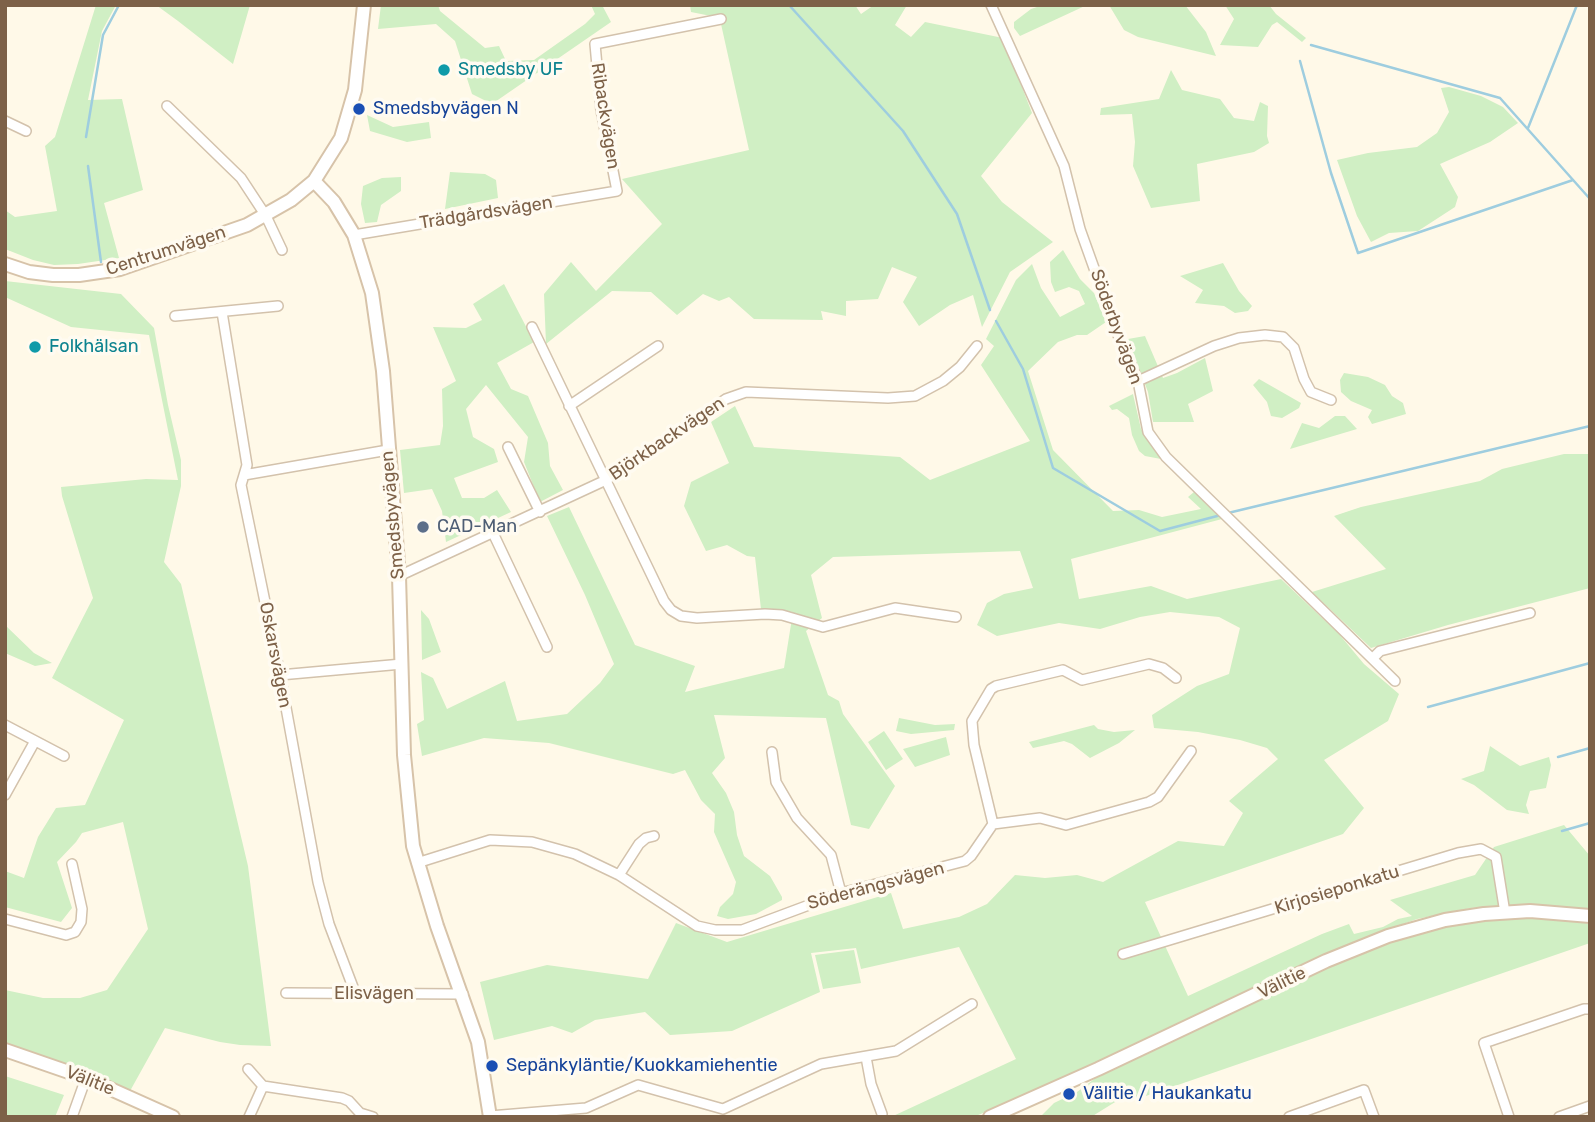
<!DOCTYPE html>
<html>
<head>
<meta charset="utf-8">
<style>
  body { margin:0 }
  #map { position:relative; width:1595px; height:1122px; overflow:hidden; background:#fff9e8; font-family:Rubik,sans-serif }
  canvas { display:block }
  .frame { position:absolute; inset:0; border:7px solid #7d6148; pointer-events:none }
</style>
</head>
<body>
<div id="map">
<canvas width="1595" height="1122"></canvas>
<div class="frame"></div>
</div>
<script>
const c = document.querySelector('canvas').getContext('2d');
c.lineJoin = 'round';
function paint(path, color) { c.fillStyle = color; c.fill(path, 'evenodd'); }
const shape = rows => new Path2D(rows.map(r => 'M' + r).join(''));
function strokePath(path, color, width, dash) { c.strokeStyle = color; c.lineWidth = width; c.lineCap = dash ? 'butt' : 'round'; c.setLineDash(dash || []); c.stroke(path); }
function label(font, color, halo, rows, align = 'center') {
  c.font = font + ' Rubik,sans-serif'; c.lineWidth = 7; c.setLineDash([]); c.textBaseline = 'middle'; c.strokeStyle = halo; c.fillStyle = color; for (const [text, x, y, turn = 0] of rows) {
    c.save(); c.translate(x, y); c.rotate((+turn || 0) * Math.PI / 180); c.textAlign = isNaN(turn) ? turn : align; if (halo) c.strokeText(text, 0, 0); c.fillText(text, 0, 0); c.restore();
  }
}
paint(shape([
  [96,5,116,5,102,31,88,100,122,99,143,190,104,203,119,258,78,264,54,265,33,260,5,249,5,210,15,217,57,211,45,146,55,137],
  [156,5,250,5,233,64,178,21],
  [381,5,438,5,440,11,485,48,499,46,506,61,534,60,585,24,595,14,591,5,602,5,611,22,492,104,472,94,455,41,436,24,378,29],
  [690,5,855,5,861,14,874,5,907,5,895,25,911,37,925,22,1003,38,1032,113,981,176,1002,202,1053,242,1010,272,982,327,973,295,950,305,919,326,903,302,917,277,892,267,878,299,846,301,846,316,821,311,823,320,754,319,729,297,719,301,703,294,677,315,651,292,612,291,546,344,544,294,571,262,596,291,662,224,622,179,749,150,719,15,711,16,691,12],
  [1043,5,1087,5,1020,36,1014,28,1014,22,1031,9],
  [1109,5,1185,5,1206,32,1216,56,1138,37,1124,30],
  [1225,5,1269,5,1276,14,1306,38,1302,42,1277,22,1272,25,1258,47,1220,45,1234,19],
  [1171,70,1182,90,1220,99,1234,118,1254,121,1260,102,1268,106,1267,136,1269,143,1254,152,1197,164,1200,201,1151,208,1133,166,1135,142,1132,114,1100,115,1101,108,1159,99],
  [1449,87,1481,96,1503,107,1518,123,1490,142,1440,164,1458,197,1455,207,1418,231,1389,233,1371,242,1357,216,1337,160,1368,153,1417,147,1437,133,1449,112,1441,88],
  [367,115,393,127,429,122,431,138,407,142,370,131],
  [450,172,485,174,496,180,498,198,445,209],
  [401,177,401,191,381,205,377,222,365,223,361,204,363,186,382,178],
  [1063,250,1080,279,1094,293,1106,322,1087,335,1077,335,1058,342,1028,371,1053,450,1113,511,1139,510,1162,517,1201,509,1188,497,1194,492,1222,519,1071,559,1079,599,1151,586,1187,599,1281,579,1339,634,1364,664,1399,694,1388,721,1324,760,1364,808,1343,834,1145,902,1188,996,1322,934,1349,924,1354,934,1383,927,1398,919,1412,916,1390,900,1475,875,1494,847,1564,825,1590,856,1590,909,1531,904,1471,908,1417,919,1372,935,1321,957,1029,1095,973,1117,891,1117,1016,1059,959,947,861,969,856,948,811,953,820,992,732,1031,670,1035,645,1012,595,1020,572,1033,552,1026,494,1040,480,982,547,965,648,979,676,923,727,942,891,893,903,929,959,917,987,904,1015,875,1045,878,1077,875,1103,882,1178,841,1224,846,1243,813,1229,801,1278,759,1267,748,1240,740,1198,732,1154,728,1152,715,1197,686,1229,674,1240,628,1219,617,1170,612,1140,617,1100,629,1059,623,997,636,977,625,987,603,1004,594,1033,588,1020,551,833,557,811,575,822,618,806,631,828,695,839,701,843,714,895,786,869,829,851,825,826,718,714,715,725,758,712,773,726,793,734,812,737,835,744,856,770,876,782,897,782,900,756,914,728,919,717,916,720,907,733,894,736,882,714,832,715,814,701,800,685,770,673,774,549,743,484,738,422,756,417,724,424,720,421,672,433,678,447,709,505,681,517,721,567,714,600,683,614,664,585,595,547,516,569,507,635,645,695,666,685,692,784,668,793,612,761,609,755,557,747,556,727,545,706,551,684,506,691,482,729,463,711,422,735,406,754,447,900,457,930,480,1030,441,981,365,994,346,986,339,1016,280,1032,264,1041,288,1060,317,1085,304,1079,291,1069,287,1055,292,1051,282,1050,262],
  [1223,263,1239,291,1252,306,1248,311,1235,313,1224,306,1195,303,1203,290,1180,276],
  [5,281,121,294,154,328,168,405,181,460,181,486,164,562,181,584,248,866,271,1046,240,1045,220,1042,165,1028,130,1091,5,1046,5,990,43,998,80,998,107,990,148,929,123,822,82,833,76,842,57,862,72,908,61,922,5,907,5,871,24,878,38,837,56,808,85,805,124,720,52,678,93,598,62,496,61,487,146,479,178,480,149,335,71,327,5,297],
  [504,284,534,342,497,363,511,389,528,396,548,443,550,466,563,490,540,502,524,462,528,437,486,385,466,409,473,437,494,449,498,462,454,478,462,498,484,498,497,490,511,512,446,542,442,511,432,489,404,493,400,450,440,445,443,426,442,389,456,381,433,327,466,328,482,320,473,304],
  [1145,336,1163,378,1177,373,1205,358,1213,391,1188,404,1194,422,1153,422,1148,392,1128,339],
  [1344,373,1368,377,1385,385,1392,396,1403,403,1406,414,1372,424,1368,417,1372,410,1351,401,1341,392,1340,380],
  [1259,379,1301,403,1299,408,1282,418,1271,416,1267,402,1253,385],
  [1133,394,1141,429,1161,459,1145,456,1139,451,1132,435,1129,418,1117,409,1112,410,1109,406],
  [1335,416,1345,416,1357,429,1290,449,1302,423,1319,428],
  [1564,454,1590,454,1590,588,1448,625,1371,648,1312,592,1386,569,1334,516,1361,507,1480,481,1502,469],
  [421,610,429,619,441,652,422,660],
  [5,625,34,653,52,663,35,666,5,653],
  [899,718,935,725,955,724,954,730,911,734,896,731],
  [1094,725,1098,729,1114,732,1135,730,1119,743,1090,758,1072,744,1064,741,1033,748,1029,742],
  [884,731,903,759,886,770,868,742],
  [946,737,950,755,915,767,903,749],
  [1490,746,1520,766,1549,757,1551,765,1546,788,1530,791,1526,805,1529,814,1507,810,1474,785,1461,779,1484,771],
  [1510,917,1554,917,1590,924,1590,943,1140,1098,1120,1099,1091,1117,1040,1117,1054,1103,1077,1092,1097,1077,1309,974,1404,935,1461,922],
  [854,950,861,983,823,989,815,955],
  [5,1076,64,1095,55,1117,5,1117]
]), '#d0efc4');
strokePath(shape([
  [789,5,903,131,957,214,990,310],
  [1311,45,1500,98,1590,199],
  [1300,61,1331,173,1358,253,1573,180],
  [1528,128,1577,5],
  [86,137,103,35,119,5],
  [88,166,101,262],
  [996,321,1023,369,1053,468,1160,531,1221,515],
  [1228,513,1590,426],
  [1428,707,1590,663],
  [1558,757,1590,748],
  [1562,831,1590,823]
]), '#9ecddf', 2.5);
const minor = shape([
  [991,5,1064,166,1080,229,1118,335,1138,381,1148,432,1166,457,1395,681],
  [167,106,241,178,266,216,282,250],
  [5,121,26,131],
  [354,235,617,191,601,110,595,44,721,19],
  [222,312,247,465,241,485,280,675,318,882,329,924,356,995],
  [175,316,278,306],
  [532,327,664,601,671,610,681,616,697,618,765,614,782,615,823,627,895,608,956,617],
  [1138,381,1214,346,1239,338,1265,335,1283,337,1294,348,1304,379,1311,392,1331,400],
  [569,406,658,346],
  [508,447,540,512],
  [244,475,388,450],
  [493,533,547,647],
  [399,576,606,480,726,399,746,392,888,398,915,396,943,381,960,367,977,346],
  [1373,658,1380,651,1530,613],
  [280,675,402,664],
  [5,725,64,756],
  [772,752,776,782,797,818,831,855,841,893],
  [5,795,35,741],
  [993,824,974,745,972,721,991,689,996,686,1063,670,1082,680,1149,664,1163,668,1176,678],
  [417,863,490,840,532,842,575,854,619,875,697,926,715,930,742,930,841,893,965,861,971,856,993,824,1040,818,1066,825,1149,802,1158,797,1191,751],
  [619,875,639,844,646,838,654,836],
  [5,919,66,935,75,932,81,922,82,909,72,864],
  [1123,954,1458,853,1481,849,1496,857,1505,913],
  [286,993,463,994],
  [866,1057,871,1084,882,1114],
  [248,1069,263,1086],
  [490,1116,586,1108,638,1085,723,1109,821,1064,896,1051,972,1004],
  [72,1117,86,1078],
  [249,1117,263,1086,342,1098,349,1101,360,1113,373,1117],
  [1289,1117,1364,1090,1374,1117],
  [1509,1117,1484,1043,1584,1009,1590,1009],
  [1559,1117,1590,1106]
]);
const secondary = shape([
  [314,181,334,202,354,235,372,293,383,371,399,576,404,755,413,846,437,926,478,1042,490,1117],
  [5,264,29,272,53,275,79,275,120,269,247,225,291,200,314,181,341,138,355,90,364,5],
  [5,1050,86,1078,173,1117],
  [990,1117,1098,1069,1326,961,1388,936,1445,920,1484,914,1530,911,1590,916]
]);
strokePath(minor, '#d3c2ac', 12);
strokePath(secondary, '#d7c3a9', 16);
strokePath(minor, '#fff', 9);
strokePath(secondary, '#fff', 12);
for (const [x, y, r, color] of [
  [444,70,7,"#0f9aa8"],
  [359,109,7,"#1a4fb4"],
  [35,347,7,"#0f9aa8"],
  [423,527,7,"#5c6f8a"],
  [492,1066,7,"#1a4fb4"],
  [1069,1094,7,"#1a4fb4"]
]) { const dot = new Path2D(); dot.arc(x, y, r, 0, 2 * Math.PI); c.fillStyle = color; c.fill(dot); strokePath(dot, '#fffbf1', 2.5); }
label('18px', '#0d838f', '#fffbf1', [
  ["Smedsby UF",458,70],
  ["Folkhälsan",49,347]
], 'left');
label('18px', '#164399', '#fffbf1', [
  ["Smedsbyvägen N",373,109],
  ["Sepänkyläntie/Kuokkamiehentie",506,1066],
  ["Välitie / Haukankatu",1083,1094]
], 'left');
label('18px', '#7d6148', '#fffbf1', [
  ["Ribackvägen",605,116,81],
  ["Trädgårdsvägen",486,213,-9],
  ["Centrumvägen",166,251,-18],
  ["Söderbyvägen",1116,327,70],
  ["Björkbackvägen",667,439,-34],
  ["Smedsbyvägen",393,515,-95],
  ["Oskarsvägen",275,655,79],
  ["Söderängsvägen",876,886,-15],
  ["Kirjosieponkatu",1337,890,-17],
  ["Välitie",1282,983,-26],
  ["Elisvägen",374,994],
  ["Välitie",90,1081,22]
]);
label('18px', '#4e5e75', '#fffbf1', [
  ["CAD-Man",437,527]
], 'left');
</script>
</body>
</html>
